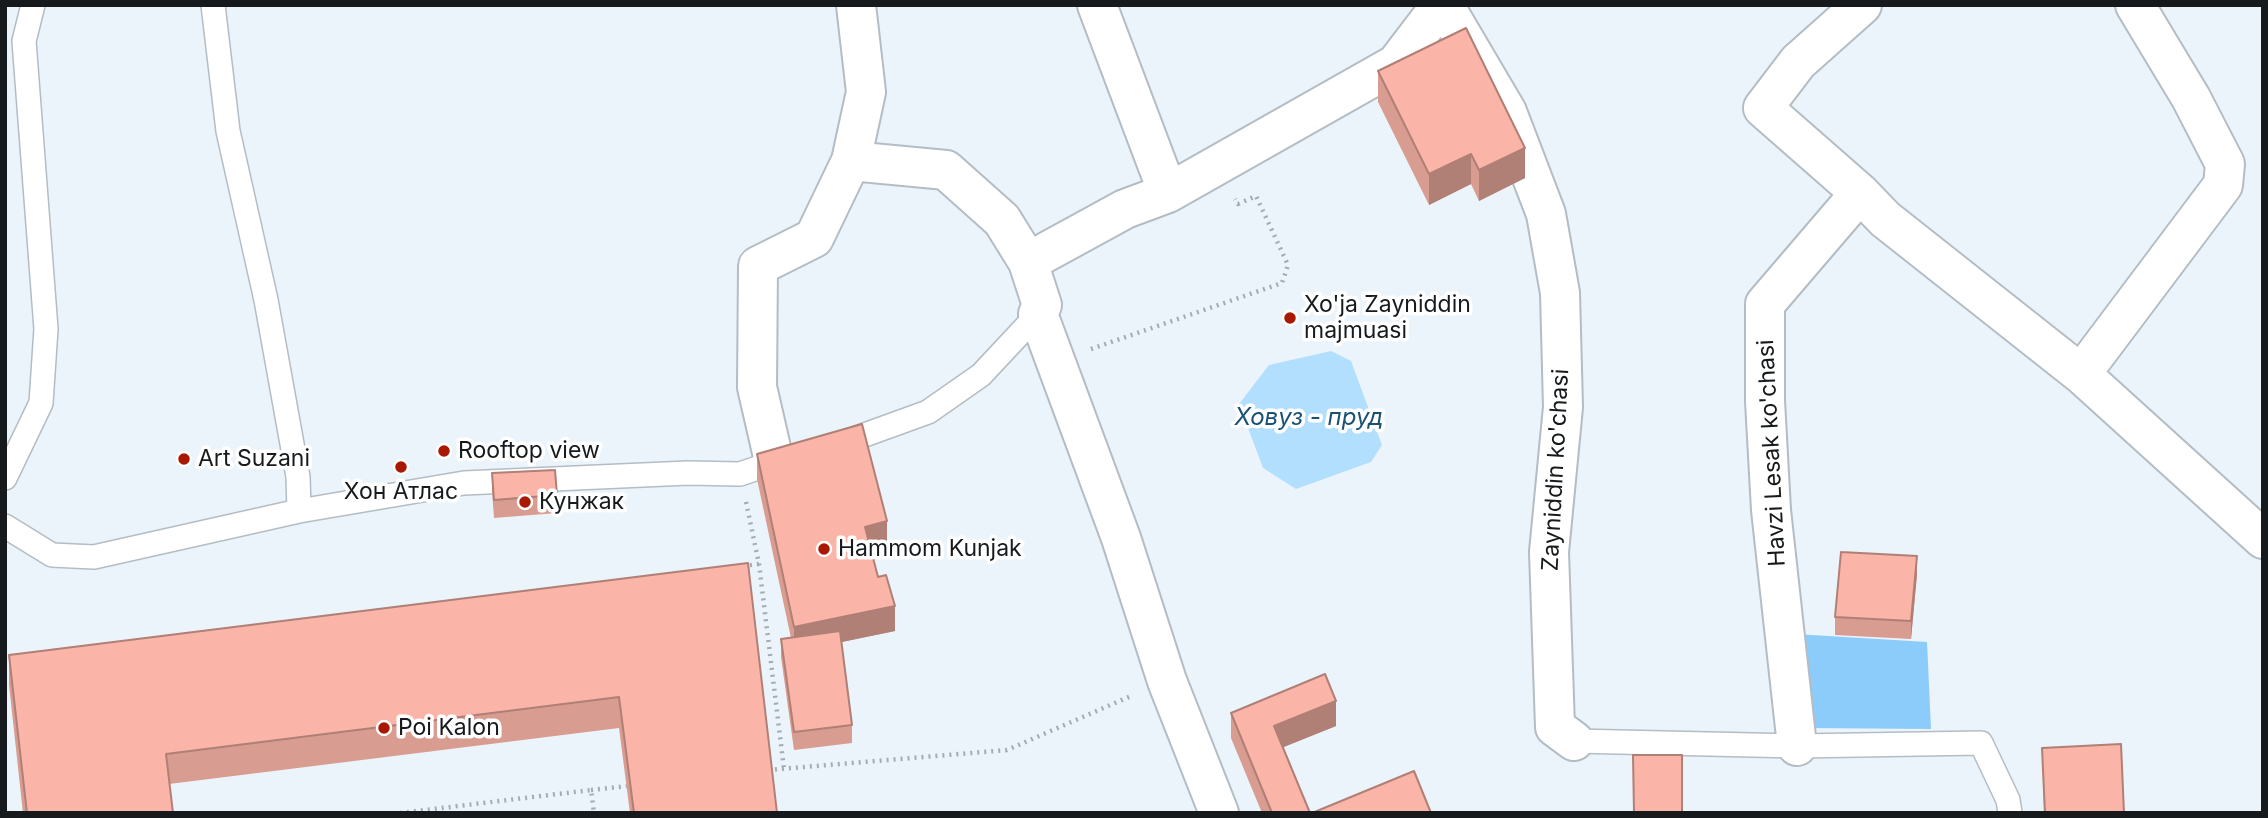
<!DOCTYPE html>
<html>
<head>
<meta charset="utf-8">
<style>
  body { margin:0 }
  #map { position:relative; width:2268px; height:818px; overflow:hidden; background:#ebf4fa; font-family:Inter,sans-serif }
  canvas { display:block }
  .frame { position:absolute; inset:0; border:7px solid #171a1c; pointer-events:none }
</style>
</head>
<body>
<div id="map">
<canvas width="2268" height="818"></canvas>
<div class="frame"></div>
</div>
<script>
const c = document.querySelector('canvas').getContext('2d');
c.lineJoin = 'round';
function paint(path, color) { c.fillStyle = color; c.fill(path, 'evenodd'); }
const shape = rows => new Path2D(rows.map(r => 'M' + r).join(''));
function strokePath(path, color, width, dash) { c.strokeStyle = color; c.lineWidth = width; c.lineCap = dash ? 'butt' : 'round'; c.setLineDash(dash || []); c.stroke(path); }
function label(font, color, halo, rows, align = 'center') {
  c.font = font + ' Inter,sans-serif'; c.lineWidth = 7; c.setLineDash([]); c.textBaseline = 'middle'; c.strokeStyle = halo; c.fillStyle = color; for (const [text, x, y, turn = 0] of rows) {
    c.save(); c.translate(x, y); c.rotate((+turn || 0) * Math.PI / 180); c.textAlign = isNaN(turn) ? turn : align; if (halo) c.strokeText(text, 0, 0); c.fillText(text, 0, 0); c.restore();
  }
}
paint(shape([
  [1795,634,1927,642,1931,729,1806,728]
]), '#8cccfa');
paint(shape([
  [1331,351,1351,361,1382,445,1371,462,1296,489,1263,468,1239,404,1269,365]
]), '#b3dffe');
const lane = shape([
  [213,5,228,131,266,300,298,477,299,511],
  [837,445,928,412,981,375,1038,314],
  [5,478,41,403,46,329,24,41,33,5],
  [5,526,52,555,94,557,299,511,464,483,688,473,740,474,787,458],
  [1574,741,1797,746,1981,743,2008,800,2010,813]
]);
const street = shape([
  [1097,5,1168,193],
  [1444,5,1507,112,1546,214,1560,293,1563,407,1549,552,1555,727,1574,741],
  [1862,5,1798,62,1763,108,1860,193,1885,219,2081,374,2263,539],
  [851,161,946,170,1002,220,1028,262,1042,305,1038,314,1121,538,1167,681,1219,813],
  [1028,262,1125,209,1168,193,1396,64,1441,5],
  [2081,374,2223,185,2225,164,2191,98,2135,5],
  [774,461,757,387,758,266,814,238,851,161,866,92,856,5],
  [1797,746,1771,510,1765,401,1765,304,1860,193]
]);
strokePath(lane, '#b4bdc3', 26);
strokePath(street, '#b4bdc3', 42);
strokePath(shape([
  [1091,349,1282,283,1288,265,1256,196,1238,204,1235,199],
  [746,502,759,564,784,769],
  [743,566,759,564],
  [5,658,15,657],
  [768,770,1007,750,1131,696],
  [591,790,627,786],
  [400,813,591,790,594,813]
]), '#a5acb1', 4.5, [2, 5]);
strokePath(lane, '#fff', 23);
strokePath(street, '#fff', 38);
paint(shape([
  [1378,71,1525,178,1479,201,1471,184,1429,205,1378,102],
  [757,454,887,546,871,550,878,577,895,631,841,642,852,725,852,743,794,750,781,657,781,639,791,638,757,479],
  [492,473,557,495,557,513,494,518,492,491],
  [748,563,777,813,630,813,619,728,169,784,173,813,23,813,9,685,9,655],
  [1917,574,1911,639,1835,635,1835,617],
  [1231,713,1336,726,1283,747,1310,813,1262,813,1231,738],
  [2042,748,2124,813,2044,813]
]), '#d89c90');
paint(shape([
  [1525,148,1525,178,1479,201,1479,170],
  [1471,154,1471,184,1429,205,1429,174],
  [887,521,887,546,865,552,865,527],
  [1917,556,1917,574,1911,639,1911,621],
  [895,606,895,631,794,652,794,627],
  [1336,701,1336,726,1274,751,1274,726]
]), '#b07f76');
const building = shape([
  [1466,28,1525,148,1479,170,1471,154,1429,174,1378,71,1466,28],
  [862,424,887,521,865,527,878,577,886,575,895,606,794,627,757,454,862,424],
  [555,470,557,495,494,500,492,473,555,470],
  [1841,552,1917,556,1911,621,1835,617,1841,552],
  [748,563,777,813,634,813,619,697,166,754,173,813,27,813,9,655,748,563],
  [840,631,852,725,794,732,781,639,840,631],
  [1325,674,1336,701,1274,726,1310,813,1272,813,1231,713,1325,674],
  [2121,744,2124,813,2045,813,2042,748,2121,744],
  [1633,755,1682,755,1682,813,1634,813,1633,755],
  [1414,771,1431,813,1312,813,1414,771]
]);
paint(building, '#fbb5a8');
strokePath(building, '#b07f76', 2);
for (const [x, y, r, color] of [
  [1290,318,7,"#a91803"],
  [444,451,7,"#a91803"],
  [184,459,7,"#a91803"],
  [401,467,7,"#a91803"],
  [525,502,7,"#a91803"],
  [824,549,7,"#a91803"],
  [384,728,7,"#a91803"]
]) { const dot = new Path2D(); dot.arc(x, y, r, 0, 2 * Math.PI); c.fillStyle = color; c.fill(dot); strokePath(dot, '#fff', 2.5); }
label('23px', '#171a1c', '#fff', [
  ["Xo'ja Zayniddin",1304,305],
  ["majmuasi",1304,331],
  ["Rooftop view",458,451],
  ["Art Suzani",198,459],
  ["Хон Атлас",401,492,"center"],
  ["Кунжак",539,502],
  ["Hammom Kunjak",838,549],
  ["Poi Kalon",398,728]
], 'left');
label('23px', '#171a1c', '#fff', [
  ["Havzi Lesak ko'chasi",1772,453,-93],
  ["Zayniddin ko'chasi",1556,470,-87]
]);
label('italic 24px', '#195274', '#fff', [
  ["Ховуз - пруд",1309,418]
]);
</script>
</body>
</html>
